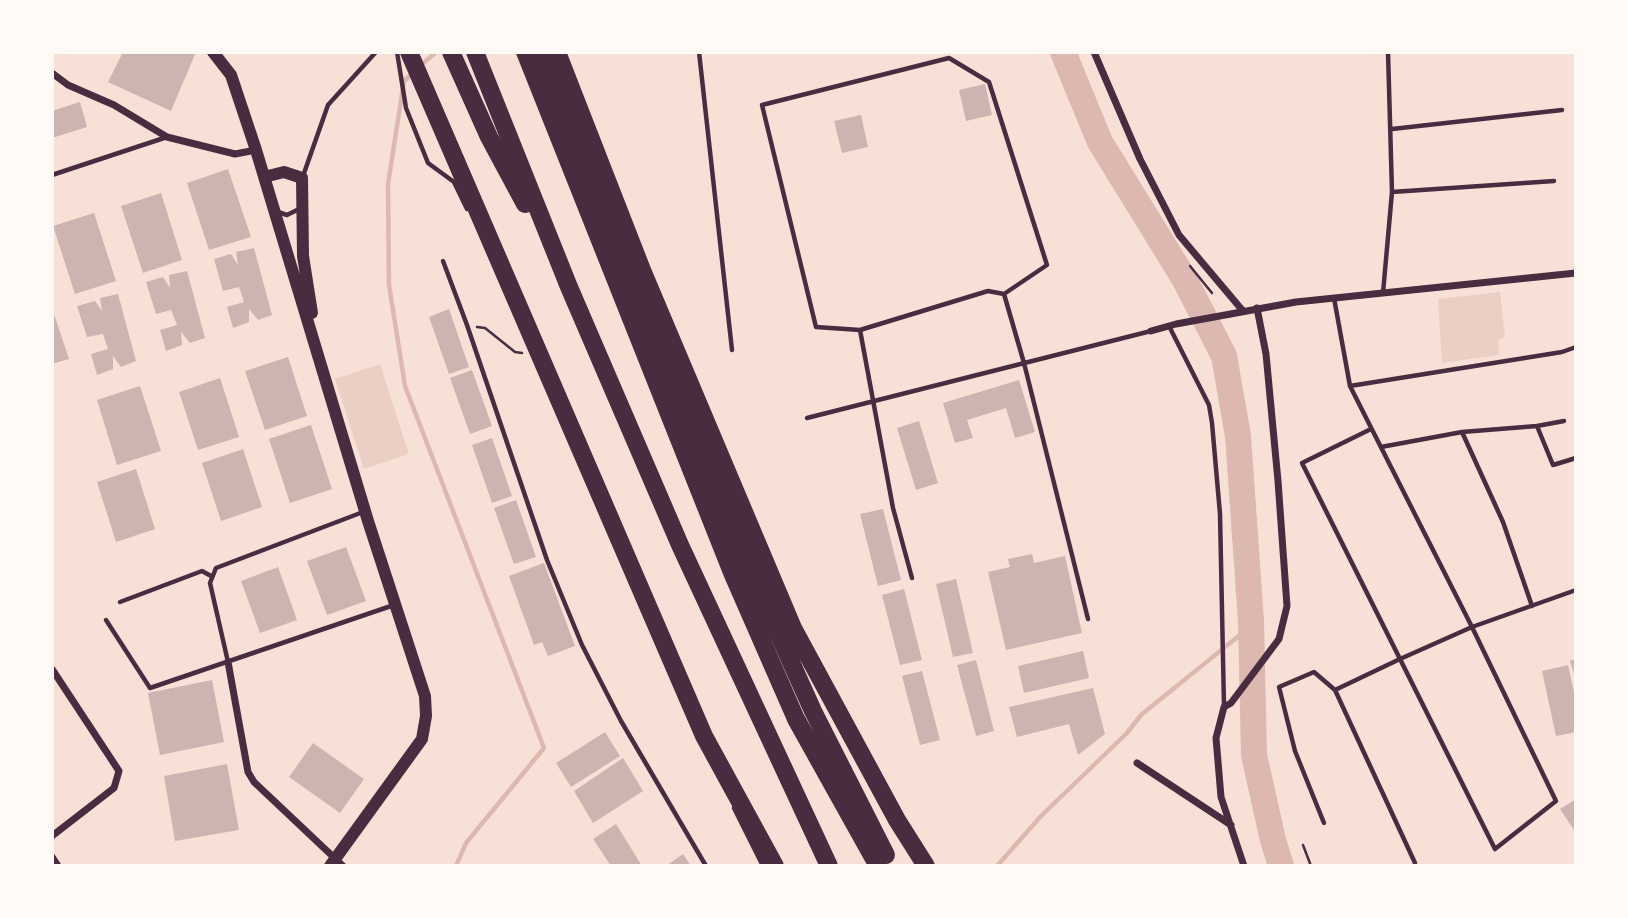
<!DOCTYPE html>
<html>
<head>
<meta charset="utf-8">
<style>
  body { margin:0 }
  #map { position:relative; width:1628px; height:918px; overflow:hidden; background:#f7e1d7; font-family:"Noto Sans",sans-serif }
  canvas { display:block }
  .frame { position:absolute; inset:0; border:54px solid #fffaf5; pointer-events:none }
</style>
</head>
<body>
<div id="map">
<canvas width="1628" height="918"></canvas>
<div class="frame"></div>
</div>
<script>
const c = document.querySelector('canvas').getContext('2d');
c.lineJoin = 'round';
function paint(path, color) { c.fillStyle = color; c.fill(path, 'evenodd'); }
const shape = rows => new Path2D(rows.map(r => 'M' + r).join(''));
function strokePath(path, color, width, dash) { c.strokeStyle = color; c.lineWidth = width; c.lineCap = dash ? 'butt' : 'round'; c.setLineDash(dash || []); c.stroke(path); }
paint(shape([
  [1500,292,1505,337,1498,339,1499,355,1442,363,1438,299],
  [380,364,409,454,364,469,335,379]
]), '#ebcfc5');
strokePath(shape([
  [420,66,436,52],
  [414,72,404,81,388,184,389,285,405,386,544,748,466,843,456,866],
  [997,866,1041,816,1127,733,1141,715,1251,626]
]), '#dcb8b0', 4.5);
strokePath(shape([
  [1063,52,1100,142,1185,280,1224,356,1238,436,1251,621,1254,755,1273,840,1281,866]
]), '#dcb8b0', 26);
paint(shape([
  [123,52,196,52,171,111,108,82],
  [985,84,992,115,966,121,959,90],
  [80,102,87,127,52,138,52,111],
  [861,115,868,147,842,153,834,121],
  [228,169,251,237,209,250,187,183],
  [161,193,182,260,143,273,121,206],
  [94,213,116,281,75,294,53,226],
  [254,248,272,315,258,320,249,309,249,322,233,328,227,307,244,302,239,287,223,291,214,259,231,254,238,265,236,252],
  [187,271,205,338,190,343,181,332,182,345,166,351,160,330,177,325,171,310,156,314,146,282,163,277,170,288,169,275],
  [118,294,136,361,121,367,113,356,113,369,97,375,91,354,108,349,103,334,87,337,77,306,95,301,102,311,100,298],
  [52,308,69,359,52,364],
  [449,309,469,367,449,374,429,317],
  [288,357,307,416,265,430,245,371],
  [472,370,492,426,470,434,450,378],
  [220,378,239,437,198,450,179,392],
  [1019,380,1035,432,1015,438,1006,408,967,420,973,438,955,443,943,403],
  [140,386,161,451,117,465,97,400],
  [919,421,938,483,916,490,897,428],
  [311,425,332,489,290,503,269,439],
  [492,438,512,496,492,503,472,445],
  [243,449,262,507,221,521,202,463],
  [136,469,155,529,116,542,97,482],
  [516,500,536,557,514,564,494,508],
  [883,509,901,580,878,586,860,514],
  [346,547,366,601,327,615,307,561],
  [1032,554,1034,563,1065,556,1082,633,1006,650,988,572,1010,567,1008,559],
  [544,563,575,646,548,656,542,642,534,645,509,576],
  [278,567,297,620,260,633,241,581],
  [956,579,973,653,953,657,936,584],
  [904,589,922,660,900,665,882,595],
  [1083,651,1089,678,1024,693,1018,666],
  [1576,659,1576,677,1575,677,1570,661],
  [976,660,994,731,976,736,957,665],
  [1568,665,1576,701,1576,732,1556,736,1542,671],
  [922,671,940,740,920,745,902,676],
  [212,680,224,742,160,755,148,693],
  [1093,688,1105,734,1078,755,1069,724,1017,737,1009,707],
  [605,732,620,756,571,787,556,763],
  [313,743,364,779,340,813,289,777],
  [623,758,643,791,593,823,574,791],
  [227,764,239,830,175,841,164,776],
  [1576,799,1576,833,1560,809],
  [616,824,642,866,611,866,593,839],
  [683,854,691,866,666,866]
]), '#ccb4b1');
strokePath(shape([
  [1190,266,1212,293],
  [477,327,485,328,515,352,522,353],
  [1303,845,1311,866]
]), '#4a2c40', 2.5);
strokePath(shape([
  [397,52,406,108,428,163,454,182,467,209],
  [699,52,732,350],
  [1392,129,1562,110],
  [52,175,167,137],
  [303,176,328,105,376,52],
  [1392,192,1554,181],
  [278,212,287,215,299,209],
  [443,261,467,325,547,560,582,645,621,721,706,866],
  [1383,293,1392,192,1388,52],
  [1334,298,1350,386,1472,627,1576,590],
  [1169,326,1209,405,1212,423,1220,514,1224,706],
  [860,330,816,327,762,105,949,58,989,82,1047,265,1004,294],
  [1350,386,1562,352,1576,347],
  [807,418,1151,331],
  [1537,426,1564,421],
  [1462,432,1503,522,1532,606],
  [1381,447,1462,432,1537,426,1553,465,1576,458],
  [912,578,893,508,860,330,988,291,1004,294,1024,363,1088,619],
  [120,602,202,571,211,576],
  [106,620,150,688,394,605],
  [228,662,210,583,216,568,363,512],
  [1335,690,1415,863],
  [734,808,763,866],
  [1324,823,1295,751,1279,687,1314,672,1335,690,1400,659,1472,627,1556,801,1495,849,1302,463,1371,429]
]), '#4a2c40', 4.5);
strokePath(shape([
  [1094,52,1140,159,1179,235,1243,311],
  [52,73,68,85,114,105,167,137,235,154,256,150],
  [1151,331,1176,324,1296,302,1576,273],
  [228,662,248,772,254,782,343,866],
  [52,669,119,771,114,788,52,836],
  [1137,763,1231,825],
  [52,857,58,866],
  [1244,866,1221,797,1216,738,1224,707,1231,703,1279,639,1287,606,1278,481,1266,354,1257,308]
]), '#4a2c40', 7);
strokePath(shape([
  [213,52,231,75,256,150,368,521,425,696,426,716,422,739,330,866],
  [264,177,284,172,302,178,303,256,312,313]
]), '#4a2c40', 12);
strokePath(shape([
  [409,52,704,736,775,866],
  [451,52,489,137,525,204],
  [475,52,569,287,680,545,829,866],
  [525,52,733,575,796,719,878,866],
  [542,52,599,201,748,566,813,711,886,855],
  [557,52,642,270,793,628,897,820,926,866]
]), '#4a2c40', 18);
</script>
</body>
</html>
